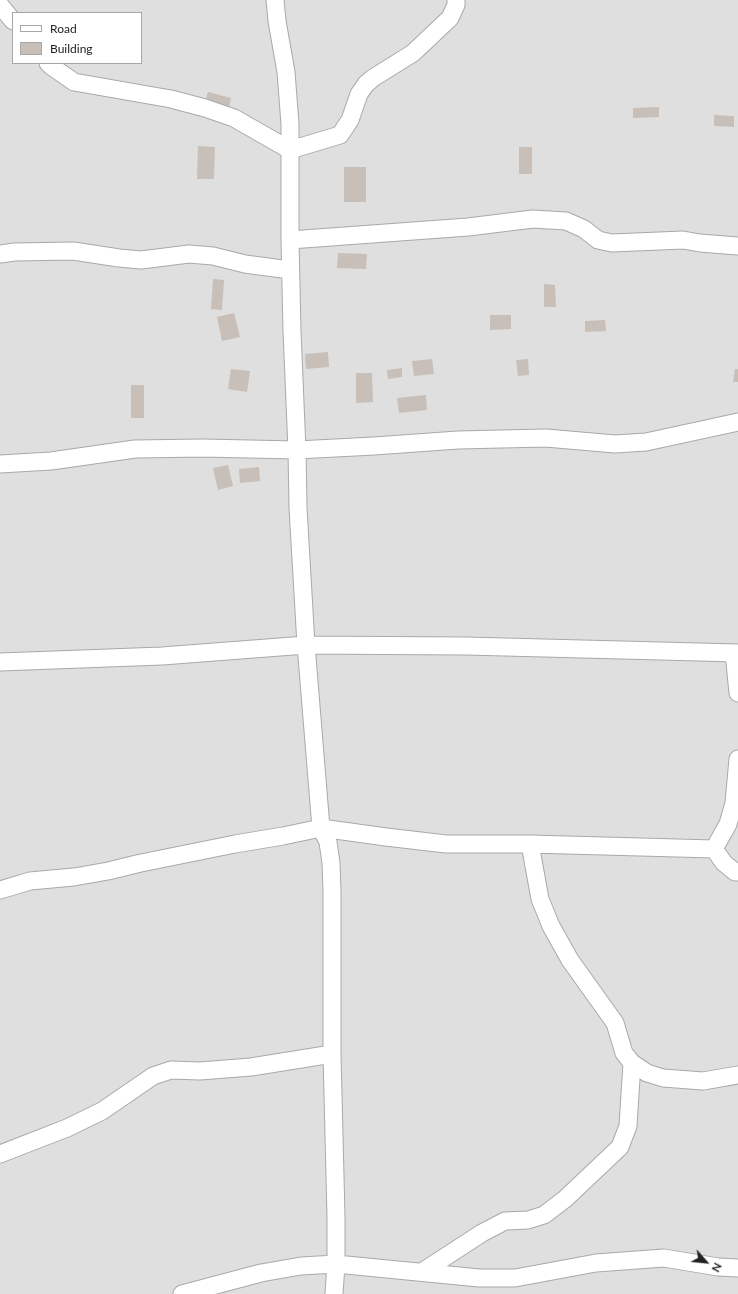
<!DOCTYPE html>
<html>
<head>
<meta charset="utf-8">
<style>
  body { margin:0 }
  #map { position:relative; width:738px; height:1294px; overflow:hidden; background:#f2efe9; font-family:Lato,sans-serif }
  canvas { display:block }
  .legend { position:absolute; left:12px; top:12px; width:130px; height:52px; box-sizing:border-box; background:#fff; border:1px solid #a7a7a7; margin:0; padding:5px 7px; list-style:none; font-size:12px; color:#222 }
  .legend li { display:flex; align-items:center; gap:8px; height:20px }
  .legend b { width:20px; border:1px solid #a7a7a7 }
  .north { position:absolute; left:686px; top:1242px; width:40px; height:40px; -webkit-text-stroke:3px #fff; paint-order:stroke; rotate:117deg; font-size:11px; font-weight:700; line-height:16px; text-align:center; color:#222 }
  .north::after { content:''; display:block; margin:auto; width:14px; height:18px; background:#222; clip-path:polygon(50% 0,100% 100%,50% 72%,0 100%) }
</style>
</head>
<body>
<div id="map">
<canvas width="738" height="1294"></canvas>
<ul class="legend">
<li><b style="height:5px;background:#fff"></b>Road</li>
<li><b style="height:11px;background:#c7bfb8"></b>Building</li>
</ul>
<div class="north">N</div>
</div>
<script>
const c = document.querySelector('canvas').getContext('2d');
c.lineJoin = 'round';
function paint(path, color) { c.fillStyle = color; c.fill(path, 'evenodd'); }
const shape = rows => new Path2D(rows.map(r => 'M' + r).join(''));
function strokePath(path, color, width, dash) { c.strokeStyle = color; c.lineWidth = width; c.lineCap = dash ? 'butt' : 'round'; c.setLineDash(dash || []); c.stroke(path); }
paint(shape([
  [0,0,738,0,738,1294,0,1294],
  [13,13,141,13,141,63,13,63]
]), '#e0dfdf');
paint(shape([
  [208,92,231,98,229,107,205,102],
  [659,107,659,117,633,118,633,108],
  [714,115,734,116,734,127,714,126],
  [198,146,215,147,214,179,197,179],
  [519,147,532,147,532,174,519,174],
  [344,167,366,167,366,202,344,202],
  [338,253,367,254,366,269,337,268],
  [213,279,224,280,222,310,211,309],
  [544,284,555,285,556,307,544,307],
  [234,313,240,337,222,341,217,317],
  [490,315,511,315,511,329,490,330],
  [605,320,606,331,585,332,585,321],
  [328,352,329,367,306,369,305,354],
  [432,359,434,374,414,376,412,361],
  [528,359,529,375,518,376,516,360],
  [402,368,402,377,388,379,387,370],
  [231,369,250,371,247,392,228,389],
  [735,369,738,369,738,382,733,382],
  [356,373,372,373,373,402,356,403],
  [131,385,144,385,144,418,131,418],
  [426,395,427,410,399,413,397,398],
  [228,465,233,486,218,490,213,468],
  [259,467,260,481,240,483,239,469]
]), '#c7bfb8');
const street = shape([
  [275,0,277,21,286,72,290,124,290,240,292,331,297,450,298,508,306,645,321,828,328,842,331,863,332,892,332,1054,336,1217,336,1264,334,1294],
  [0,5,13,21],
  [48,63,51,66,74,82,171,99,205,108,234,118,290,150,340,135,350,120,359,94,366,84,373,78,413,53,450,18,456,5,456,0],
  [290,240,468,227,533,219,566,221,584,229,598,240,612,243,683,240,700,243,738,246],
  [0,254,14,252,73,251,119,258,141,260,189,254,213,256,245,264,290,270],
  [0,464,51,461,135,449,202,448,297,450,374,446,458,440,546,438,615,444,646,442,738,422],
  [734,653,738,693],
  [0,662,162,656,306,645,466,646,738,653],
  [530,844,540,899,551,926,570,960,615,1023,624,1053,632,1063,647,1073,663,1078,703,1081,738,1075],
  [714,849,728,824,734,803,738,759],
  [714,849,724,863,735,872,738,872],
  [0,890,30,881,74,877,108,871,141,863,235,844,283,836,321,828,386,837,446,844,530,844,714,849],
  [0,1154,67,1128,102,1111,153,1076,171,1070,200,1071,251,1067,332,1054],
  [422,1272,482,1233,505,1221,528,1220,544,1215,565,1199,620,1147,628,1126,632,1063],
  [182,1294,261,1273,301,1266,336,1264,479,1278,515,1278,596,1263,664,1258,718,1267,738,1268]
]);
strokePath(street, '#a9a9a9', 19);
strokePath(street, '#fff', 17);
</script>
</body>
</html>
